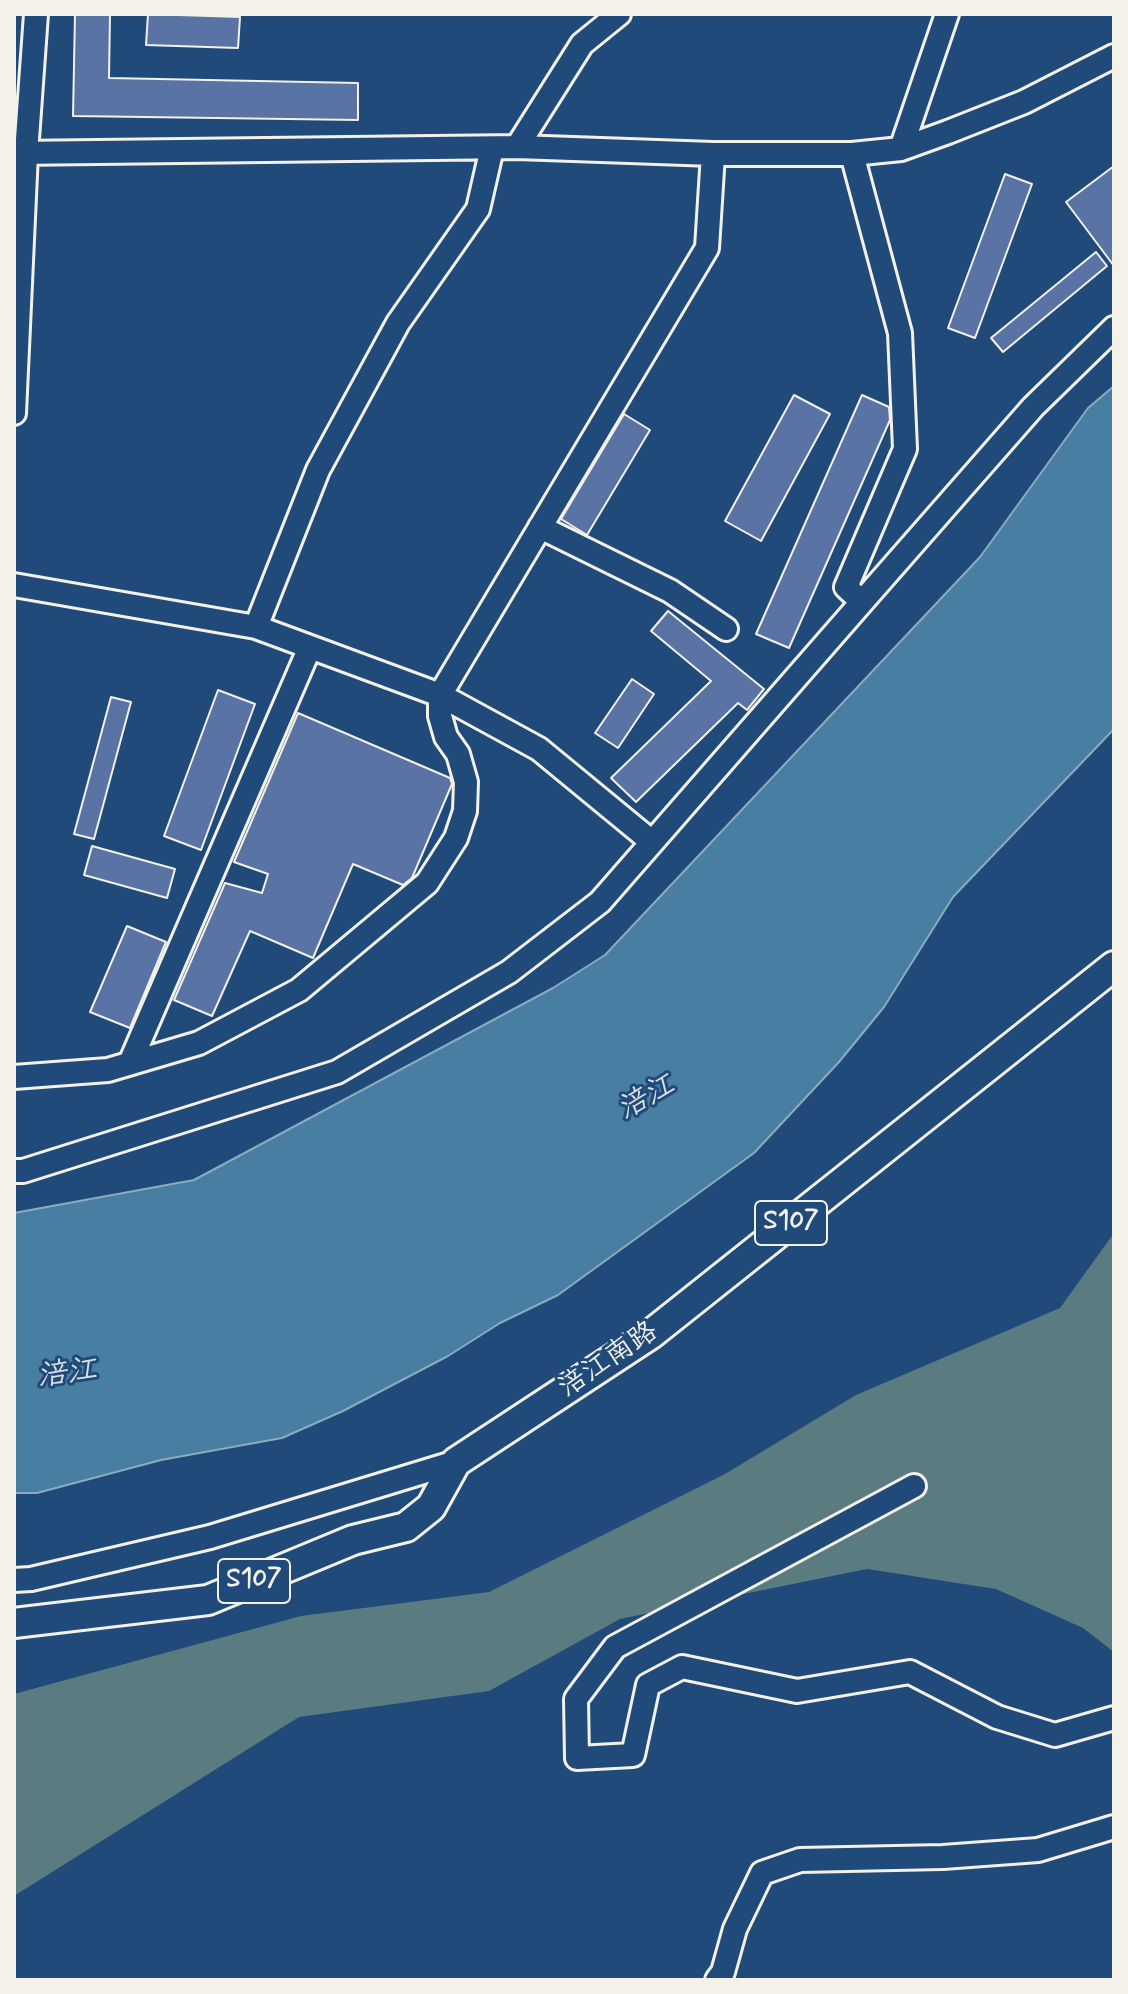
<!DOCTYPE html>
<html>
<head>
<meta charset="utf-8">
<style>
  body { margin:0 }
  #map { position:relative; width:1128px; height:1994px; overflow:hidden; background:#1f4a7a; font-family:Mynerve,sans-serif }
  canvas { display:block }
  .frame { position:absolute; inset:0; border:16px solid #f4f1e8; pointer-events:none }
</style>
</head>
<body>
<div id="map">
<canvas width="1128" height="1994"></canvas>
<div class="frame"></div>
</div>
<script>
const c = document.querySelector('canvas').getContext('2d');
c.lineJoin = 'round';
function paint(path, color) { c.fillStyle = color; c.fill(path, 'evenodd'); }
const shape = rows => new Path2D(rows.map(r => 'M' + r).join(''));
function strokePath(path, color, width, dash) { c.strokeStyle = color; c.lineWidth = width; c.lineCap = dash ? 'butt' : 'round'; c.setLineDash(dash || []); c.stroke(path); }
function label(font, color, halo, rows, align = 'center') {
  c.font = font + ' Mynerve,"LXGW WenKai TC",sans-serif'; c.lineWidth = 6; c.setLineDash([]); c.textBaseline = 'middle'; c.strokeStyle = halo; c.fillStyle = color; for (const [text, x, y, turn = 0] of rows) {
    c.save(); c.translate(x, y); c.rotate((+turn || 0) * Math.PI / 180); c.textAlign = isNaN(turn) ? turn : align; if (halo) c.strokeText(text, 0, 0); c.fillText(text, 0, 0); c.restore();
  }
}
paint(shape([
  [1114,1233,1114,1652,1083,1628,996,1589,867,1569,620,1619,489,1691,299,1717,14,1896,14,1694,301,1616,489,1592,725,1474,856,1395,1060,1308]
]), '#5a7c81');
const water = shape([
  [1114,386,1114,729,953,897,884,1007,839,1062,754,1153,558,1295,500,1323,448,1356,343,1411,282,1438,161,1460,37,1493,14,1493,14,1213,194,1180,553,988,605,955,980,557,1088,408,1114,386]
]);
paint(water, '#477ea2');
strokePath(water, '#8cacbe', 2);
const building = shape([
  [75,14,110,14,109,78,358,83,358,120,73,116,75,14],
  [148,14,240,17,238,48,146,45,148,14],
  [1114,166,1114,266,1066,202,1114,166],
  [1005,174,1032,184,975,338,948,328,1005,174],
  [1096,252,1107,266,1003,352,991,338,1096,252],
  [794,395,830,414,761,541,725,521,794,395],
  [862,395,889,407,890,420,789,648,756,634,862,395],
  [624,414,650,430,587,535,561,519,624,414],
  [668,611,764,689,747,710,738,703,636,802,611,778,711,681,651,631,668,611],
  [632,679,654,694,618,748,595,733,632,679],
  [218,690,255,704,201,850,164,836,218,690],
  [111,697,131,702,94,839,74,834,111,697],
  [298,713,450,778,452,784,412,878,403,885,353,864,313,958,250,931,212,1016,174,1000,225,883,262,893,268,874,234,862,298,713],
  [92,846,175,869,167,898,84,875,92,846],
  [127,926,166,942,130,1028,90,1012,127,926]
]);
paint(building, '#5973a4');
strokePath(building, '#f4f1e8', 2);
const minor = shape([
  [517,147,582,44,619,14],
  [901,149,947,14],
  [14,153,517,147,713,154,852,154,901,149,948,132,1024,102,1114,56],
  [14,413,26,153,36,14],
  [540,527,670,591,726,629],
  [14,585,256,627,440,695,539,749,652,842],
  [862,602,1033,407,1114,328],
  [256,627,318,470,398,323,478,209,492,148],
  [130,1063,310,647],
  [14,1077,108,1070,199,1043,299,990,427,883,456,838,465,811,466,782,458,754,446,737,440,716,440,695,707,248,713,154],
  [14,1171,23,1171,337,1072,509,972,600,902,862,602,846,587,905,449,900,333,852,154],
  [914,1486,615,1647,576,1699,577,1758,633,1755,648,1685,682,1667,797,1691,910,1672,997,1717,1055,1735,1114,1718],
  [14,1580,31,1579,210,1537,456,1462],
  [717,1980,723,1972,735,1929,762,1873,800,1860,943,1857,1038,1850,1114,1827]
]);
const major = shape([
  [14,1623,208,1600,353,1540,406,1527,431,1507,456,1462,651,1334,1114,966]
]);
strokePath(minor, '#f4f1e8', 28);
strokePath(major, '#f4f1e8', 34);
strokePath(minor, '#1f4a7a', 22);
strokePath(major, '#1f4a7a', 28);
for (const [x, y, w] of [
  [791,1223,72],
  [254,1581,72]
]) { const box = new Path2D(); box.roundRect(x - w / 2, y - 22, w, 44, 6); c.fillStyle = '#1f4a7a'; c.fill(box); strokePath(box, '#f4f1e8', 2); }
label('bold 26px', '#f4f1e8', null, [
  ["S107",791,1223],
  ["S107",254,1581]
]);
label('28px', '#f4f1e8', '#1f4a7a', [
  ["涪江南路",609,1361,-34]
]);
label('italic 30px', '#dae0de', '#1f4a7a', [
  ["涪江",647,1099,-29],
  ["涪江",67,1375,-7]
]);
</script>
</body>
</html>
